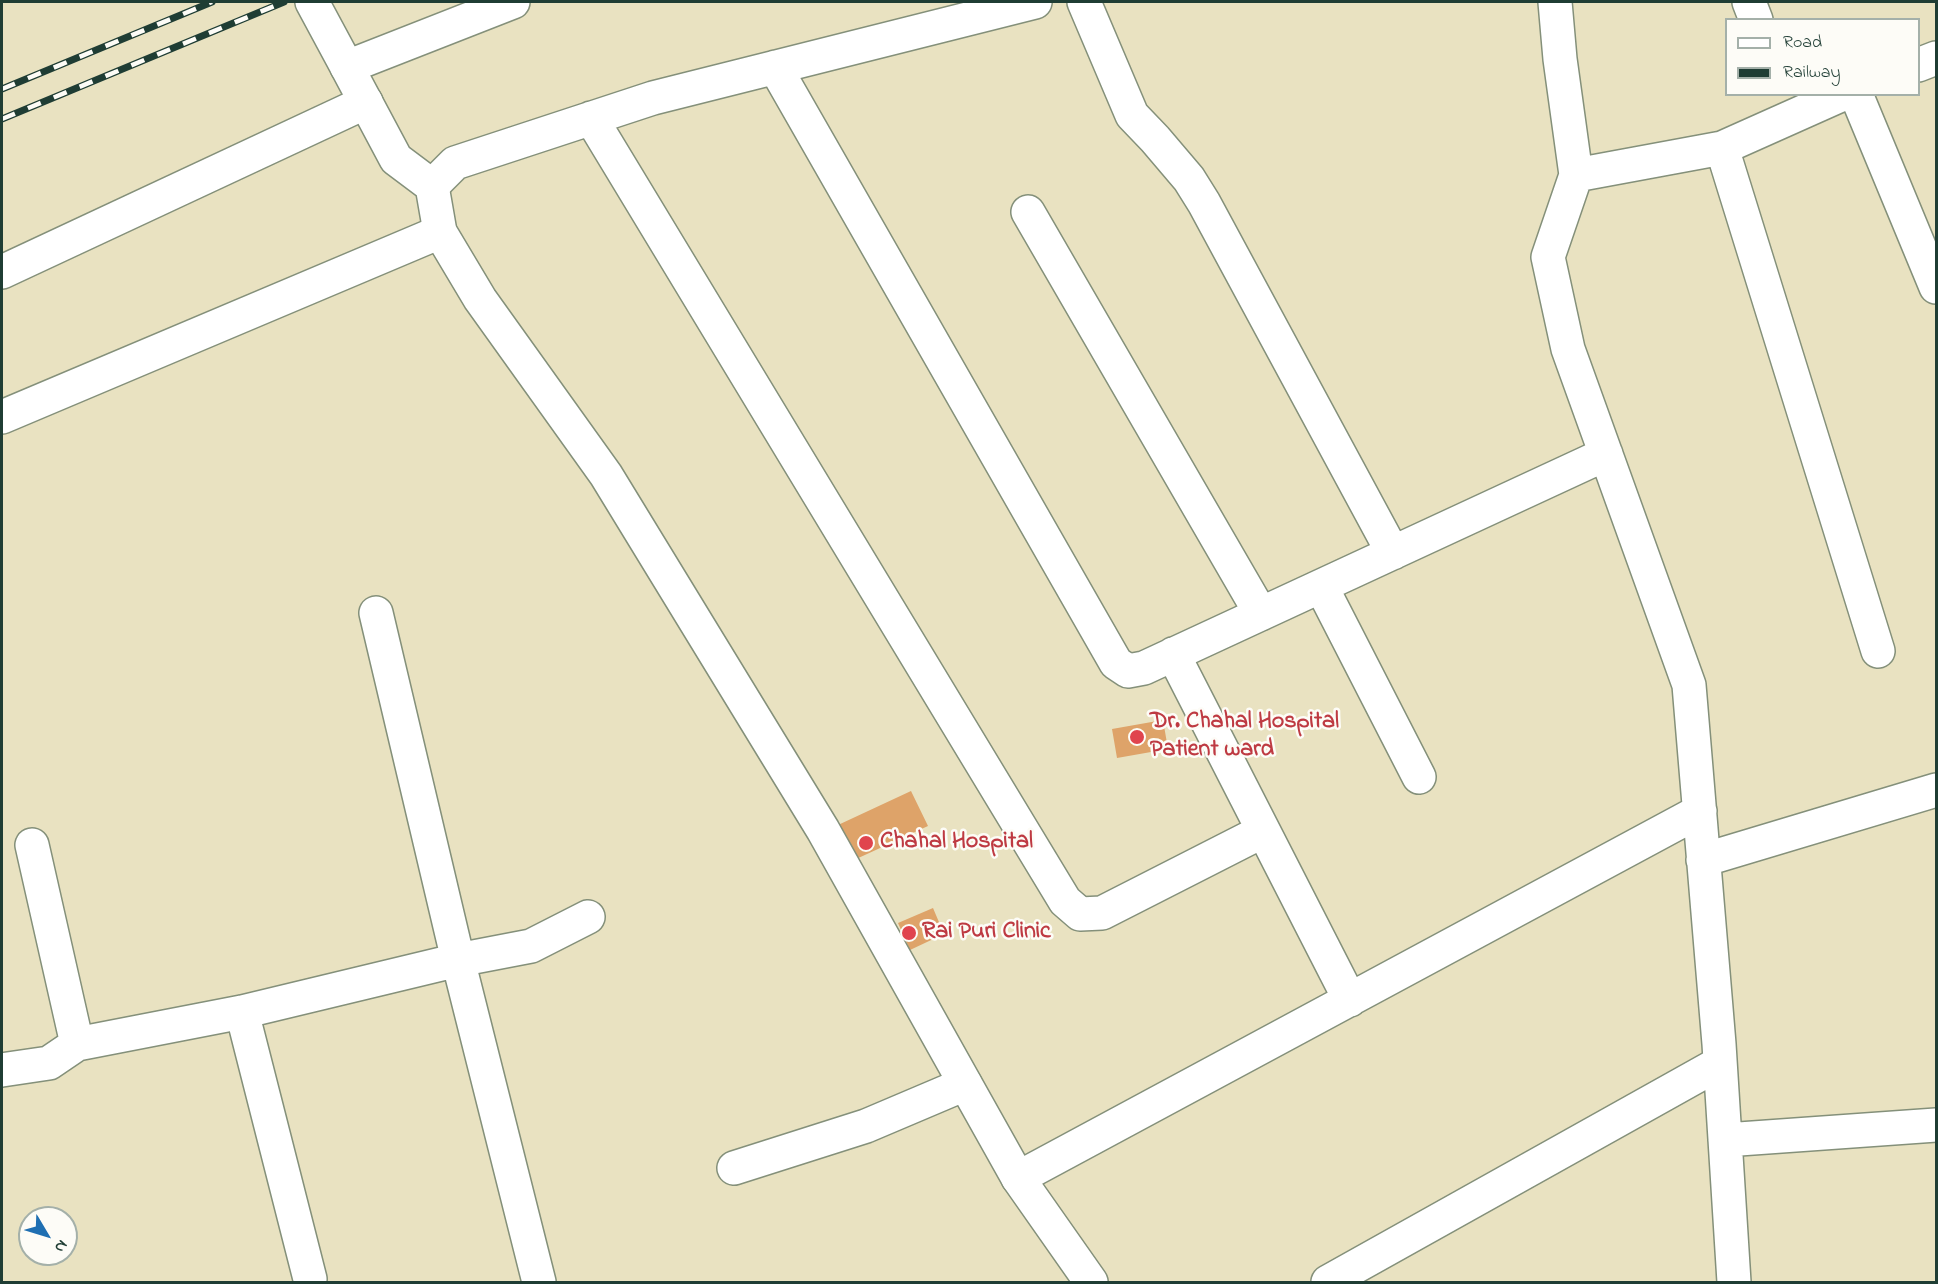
<!DOCTYPE html>
<html>
<head>
<meta charset="utf-8">
<style>
  body { margin:0 }
  #map { position:relative; width:1938px; height:1284px; overflow:hidden; background:#e9e2c1; font-family:"Indie Flower",sans-serif }
  canvas { display:block }
  .frame { position:absolute; inset:0; border:3px solid #1f3d34; pointer-events:none }
  .legend { position:absolute; left:1725px; top:18px; width:195px; height:78px; box-sizing:border-box; background:#fdfcf7; border:2px solid #a4b0a9; margin:0; padding:8px 10px; list-style:none; font-size:18px; color:#1f3d34 }
  .legend li { display:flex; align-items:center; gap:12px; height:30px }
  .legend b { width:30px; border:2px solid #a4b0a9 }
  .north { position:absolute; left:18px; top:1206px; width:60px; height:60px; box-sizing:border-box; background:#fdfcf7; border:2px solid #a4b0a9; border-radius:50%; rotate:128deg; font-size:16px; font-weight:700; line-height:24px; text-align:center; color:#1f3d34 }
  .north::after { content:''; display:block; margin:auto; width:21px; height:27px; background:#1f6fb2; clip-path:polygon(50% 0,100% 100%,50% 72%,0 100%) }
</style>
</head>
<body>
<div id="map">
<canvas width="1938" height="1284"></canvas>
<div class="frame"></div>
<ul class="legend">
<li><b style="height:8px;background:#fff"></b>Road</li>
<li><b style="height:8px;background:#1f3d34"></b>Railway</li>
</ul>
<div class="north">N</div>
</div>
<script>
const c = document.querySelector('canvas').getContext('2d');
c.lineJoin = 'round';
function paint(path, color) { c.fillStyle = color; c.fill(path, 'evenodd'); }
const shape = rows => new Path2D(rows.map(r => 'M' + r).join(''));
function strokePath(path, color, width, dash) { c.strokeStyle = color; c.lineWidth = width; c.lineCap = dash ? 'butt' : 'round'; c.setLineDash(dash || []); c.stroke(path); }
function label(font, color, halo, rows, align = 'center') {
  c.font = font + ' "Indie Flower",sans-serif'; c.lineWidth = 5; c.setLineDash([]); c.textBaseline = 'middle'; c.strokeStyle = halo; c.fillStyle = color; for (const [text, x, y, turn = 0] of rows) {
    c.save(); c.translate(x, y); c.rotate((+turn || 0) * Math.PI / 180); c.textAlign = isNaN(turn) ? turn : align; if (halo) c.strokeText(text, 0, 0); c.fillText(text, 0, 0); c.restore();
  }
}
paint(shape([
  [1163,720,1168,749,1117,758,1112,729],
  [911,791,928,826,854,860,838,825],
  [933,908,944,934,910,950,898,923]
]), '#dea369');
const minor = shape([
  [312,2,347,67],
  [1084,2,1132,115,1155,139,1189,179,1204,203,1393,553],
  [1555,2,1560,59,1576,175,1548,257,1568,349,1689,685,1719,1044,1734,1282],
  [1749,2,1756,20],
  [1918,65,1936,58],
  [775,67,1116,663,1128,671,1144,668,1606,454],
  [1856,94,1936,287],
  [591,118,1065,901,1080,914,1102,913,1263,831],
  [1722,148,1878,651],
  [1576,175,1722,148,1843,94],
  [432,186,455,163,653,98,1035,2],
  [1028,212,1261,614],
  [2,272,366,102],
  [2,417,440,232],
  [1321,586,1419,777],
  [376,613,458,960,539,1282],
  [1173,654,1350,1000],
  [32,845,77,1044],
  [1703,860,1936,790],
  [242,1012,310,1279],
  [2,1070,49,1063,77,1044,242,1012,458,960,531,946,588,917],
  [1725,1140,1936,1125],
  [734,1168,866,1126,965,1084],
  [1018,1178,1700,811],
  [1328,1282,1720,1063]
]);
const major = shape([
  [513,2,347,67,396,159,432,186,440,232,480,299,606,475,823,830,1018,1178,1091,1282]
]);
strokePath(minor, '#84907a', 36);
strokePath(major, '#84907a', 36);
strokePath(minor, '#fff', 33);
strokePath(major, '#fff', 33);
const rail = shape([
  [2,89,212,2],
  [2,119,284,2]
]);
strokePath(rail, '#1f3d34', 7);
strokePath(rail, '#fdfcf7', 4.5, [14]);
for (const [x, y, r, color] of [
  [1137,737,8,"#e0444e"],
  [866,843,8,"#e0444e"],
  [909,933,8,"#e0444e"]
]) { const dot = new Path2D(); dot.arc(x, y, r, 0, 2 * Math.PI); c.fillStyle = color; c.fill(dot); strokePath(dot, '#fdfcf7', 2); }
label('bold 24px', '#be3a42', '#fdfcf7', [
  ["Dr. Chahal Hospital",1150,723],
  ["Patient ward",1150,751],
  ["Chahal Hospital",880,843],
  ["Rai Puri Clinic",922,933]
], 'left');
</script>
</body>
</html>
